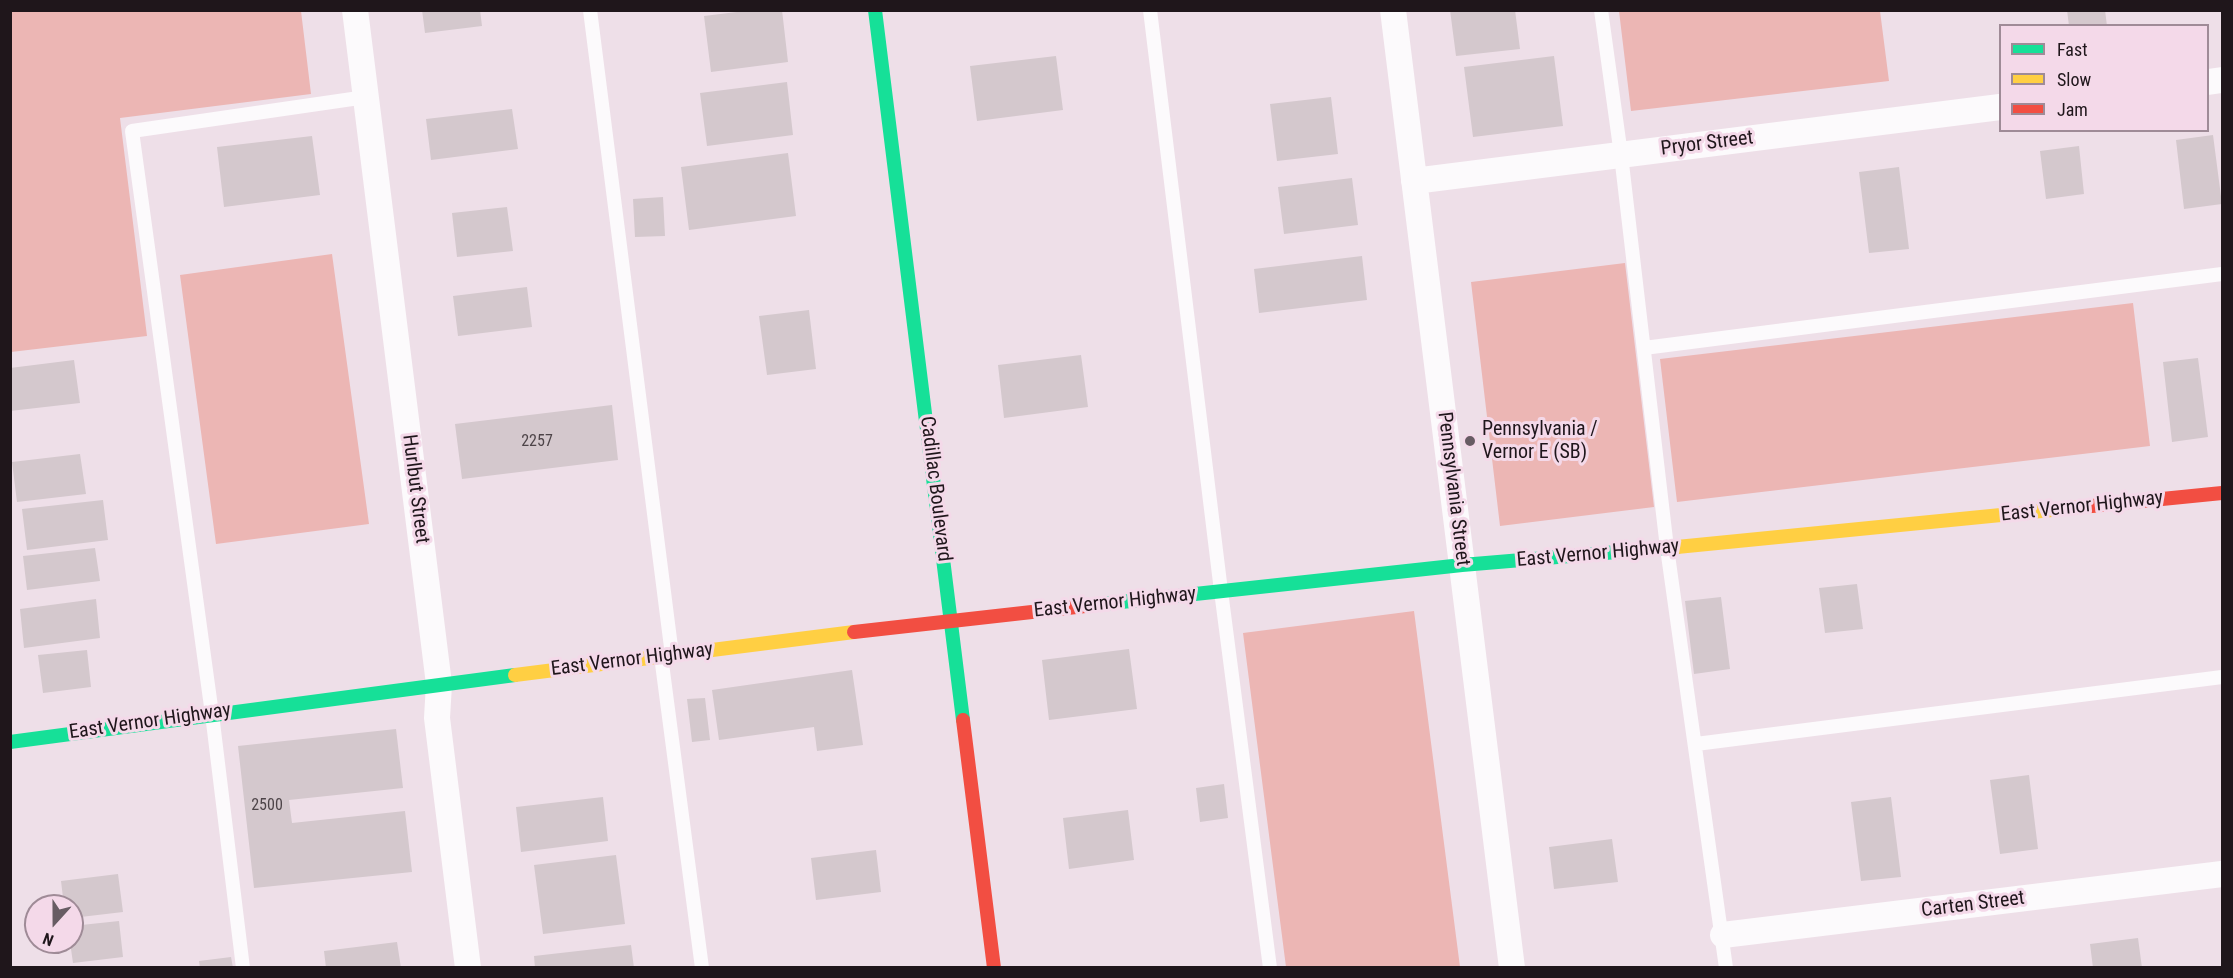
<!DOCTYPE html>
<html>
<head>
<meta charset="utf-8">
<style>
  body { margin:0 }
  #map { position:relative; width:2233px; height:978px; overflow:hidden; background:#eedfe8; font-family:"Roboto Condensed",sans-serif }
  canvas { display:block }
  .frame { position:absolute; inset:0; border:12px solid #1f161b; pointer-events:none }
  .legend { position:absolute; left:1999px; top:24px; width:210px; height:108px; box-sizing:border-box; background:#f4d9e9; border:2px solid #9f8b97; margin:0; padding:8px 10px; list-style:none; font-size:18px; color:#1f161b }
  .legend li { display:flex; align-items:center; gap:12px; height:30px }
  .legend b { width:30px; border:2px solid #9f8b97 }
  .north { position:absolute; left:24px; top:894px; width:60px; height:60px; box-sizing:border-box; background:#f4d9e9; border:2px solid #9f8b97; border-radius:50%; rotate:201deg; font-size:16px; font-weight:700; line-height:24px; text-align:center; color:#1f161b }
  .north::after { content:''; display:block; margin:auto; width:21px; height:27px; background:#675c63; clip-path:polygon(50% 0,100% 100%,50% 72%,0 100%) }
</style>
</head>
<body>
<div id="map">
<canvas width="2233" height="978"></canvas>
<div class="frame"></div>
<ul class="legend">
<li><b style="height:8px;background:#16e098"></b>Fast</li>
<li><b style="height:8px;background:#ffcf43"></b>Slow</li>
<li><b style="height:8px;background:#f24e42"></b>Jam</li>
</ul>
<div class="north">N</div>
</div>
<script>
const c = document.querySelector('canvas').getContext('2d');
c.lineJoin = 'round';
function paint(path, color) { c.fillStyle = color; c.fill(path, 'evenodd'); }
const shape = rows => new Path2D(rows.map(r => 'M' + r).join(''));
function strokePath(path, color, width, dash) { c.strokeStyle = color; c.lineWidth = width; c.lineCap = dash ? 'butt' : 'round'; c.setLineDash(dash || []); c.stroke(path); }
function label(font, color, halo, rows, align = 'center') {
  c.font = font + ' "Roboto Condensed",sans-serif'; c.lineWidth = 6; c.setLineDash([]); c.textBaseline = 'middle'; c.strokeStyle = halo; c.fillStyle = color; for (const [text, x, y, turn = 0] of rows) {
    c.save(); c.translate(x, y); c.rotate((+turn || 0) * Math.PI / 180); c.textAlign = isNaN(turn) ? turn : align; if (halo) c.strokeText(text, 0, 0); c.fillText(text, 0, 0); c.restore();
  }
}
paint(shape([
  [10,11,301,11,311,94,120,118,147,336,11,352],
  [1619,11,1880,11,1889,81,1631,111],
  [332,254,369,524,216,544,180,275],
  [1625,263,1654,507,1500,526,1471,282],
  [2133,303,2150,446,1677,502,1660,359],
  [1414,611,1460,967,1286,967,1243,633]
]), '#ecb6b4');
paint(shape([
  [422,10,480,10,482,26,425,33],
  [753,10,782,10,788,62,711,72,704,16],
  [1450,10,1515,10,1520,49,1456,56],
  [2067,10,2105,10,2107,26,2069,26],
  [1056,56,1063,110,977,121,970,66],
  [1554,56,1563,126,1473,137,1464,67],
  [787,82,793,135,707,146,700,93],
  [1331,97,1338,154,1277,161,1270,104],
  [512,109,518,149,431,160,426,119],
  [2213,135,2222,204,2184,209,2176,140],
  [312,136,320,195,224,207,217,147],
  [2079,146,2084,194,2046,199,2040,151],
  [788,153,796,216,689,230,681,167],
  [1899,167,1909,249,1869,253,1859,172],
  [1352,178,1358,225,1284,234,1278,187],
  [663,197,665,236,635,237,633,199],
  [507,207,513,251,457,257,452,213],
  [1362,256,1367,300,1259,313,1254,269],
  [527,287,532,327,458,336,453,296],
  [809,310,816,369,767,375,759,316],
  [1081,355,1088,407,1004,418,998,365],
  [2198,358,2208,437,2172,442,2163,362],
  [74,360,80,403,10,411,10,368],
  [612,405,618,460,462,479,455,424],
  [80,454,86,494,17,502,12,462],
  [103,500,108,540,27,550,22,509],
  [95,548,100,581,27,590,23,556],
  [1857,584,1863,629,1825,633,1819,588],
  [1721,597,1730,669,1694,674,1685,601],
  [96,599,100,638,24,648,20,609],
  [1129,649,1137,709,1049,720,1042,660],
  [87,650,91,687,43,693,38,655],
  [852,670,863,745,817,751,814,727,719,740,712,690],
  [705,698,710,740,692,742,687,699],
  [396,729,403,788,289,800,292,823,405,811,412,872,254,888,238,746],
  [2029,775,2038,849,2000,854,1990,780],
  [1224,784,1228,818,1200,822,1196,788],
  [603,797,608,841,521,852,516,807],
  [1891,797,1901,877,1861,881,1851,802],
  [1128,810,1134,860,1069,869,1063,818],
  [1612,839,1618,882,1554,889,1549,847],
  [876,850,881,892,816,900,811,858],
  [616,855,625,924,543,934,534,865],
  [118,874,123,912,72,918,72,906,64,906,61,881],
  [119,921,123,957,73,963,70,942,72,942,72,926],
  [2138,938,2142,968,2093,968,2090,944],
  [397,942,401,968,326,968,324,951],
  [631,945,634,968,535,968,534,956],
  [231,957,233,968,200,968,199,961]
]), '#d4c8cd');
strokePath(shape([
  [590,10,672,655],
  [1150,10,1221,591,1270,968],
  [1601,10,1621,155,1667,548,1726,968],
  [1644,348,2222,274],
  [661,656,702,968],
  [1696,744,2222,677],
  [243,968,212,714,132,131,366,97]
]), '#fcfafc', 14);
strokePath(shape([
  [355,10,439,684,437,718,468,968],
  [1393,10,1512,968],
  [2208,82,2222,80],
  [1414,181,2000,107],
  [1723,935,2222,874]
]), '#fcfafc', 26);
strokePath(shape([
  [875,10,963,720],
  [1103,604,1462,565,1677,547],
  [10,742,515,675]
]), '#16e098', 14);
strokePath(shape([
  [1677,547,2092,506],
  [515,675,854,632]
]), '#ffcf43', 14);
strokePath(shape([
  [2092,506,2222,493],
  [854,632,1103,604],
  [963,720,994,968]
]), '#f24e42', 14);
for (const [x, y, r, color] of [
  [1470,441,6,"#675c63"]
]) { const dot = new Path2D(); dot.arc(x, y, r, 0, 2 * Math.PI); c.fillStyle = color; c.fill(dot); strokePath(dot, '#f4d9e9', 2); }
label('16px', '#4d4448', null, [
  ["2257",537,442],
  ["2500",267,806]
]);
label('20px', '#1f161b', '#f4d9e9', [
  ["Pryor Street",1707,144,-7],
  ["Hurlbut Street",415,489,83],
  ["Cadillac Boulevard",935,489,83],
  ["Pennsylvania Street",1453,489,83],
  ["East Vernor Highway",2082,507,-6],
  ["East Vernor Highway",1598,554,-5],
  ["East Vernor Highway",1115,603,-6],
  ["East Vernor Highway",632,660,-7],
  ["East Vernor Highway",150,722,-8],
  ["Carten Street",1973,905,-7]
]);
label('20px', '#1f161b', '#f4d9e9', [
  ["Pennsylvania /",1482,430],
  ["Vernor E (SB)",1482,453]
], 'left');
</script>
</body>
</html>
